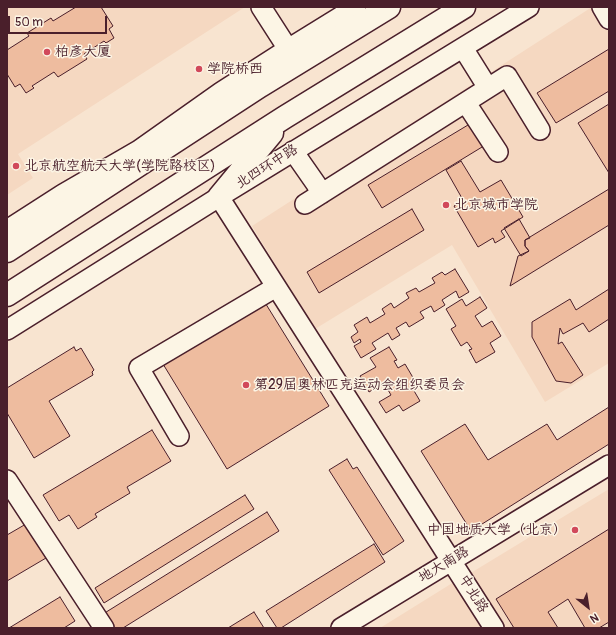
<!DOCTYPE html>
<html>
<head>
<meta charset="utf-8">
<style>
  body { margin:0 }
  #map { position:relative; width:616px; height:635px; overflow:hidden; background:#f8e4d0; font-family:Pangolin,sans-serif }
  canvas { display:block }
  .frame { position:absolute; inset:0; border:8px solid #4a1f2b; pointer-events:none }
  .north { position:absolute; left:568px; top:587px; width:40px; height:40px; -webkit-text-stroke:3px #fcf5e5; paint-order:stroke; rotate:150deg; font-size:11px; font-weight:700; line-height:16px; text-align:center; color:#4a1f2b }
  .north::after { content:''; display:block; margin:auto; width:14px; height:18px; background:#4a1f2b; clip-path:polygon(50% 0,100% 100%,50% 72%,0 100%) }
  .scale { position:absolute; left:8px; top:16px; width:99px; height:18px; box-sizing:border-box; border:2px solid #4a1f2b; border-top:0; padding-left:5px; font-size:12px; line-height:14px; white-space:nowrap; color:#4a1f2b; -webkit-text-stroke:3px #fcf5e5; paint-order:stroke }
</style>
</head>
<body>
<div id="map">
<canvas width="616" height="635"></canvas>
<div class="frame"></div>
<div class="north">N</div>
<div class="scale">50 m</div>
</div>
<script>
const c = document.querySelector('canvas').getContext('2d');
c.lineJoin = 'round';
function paint(path, color) { c.fillStyle = color; c.fill(path, 'evenodd'); }
const shape = rows => new Path2D(rows.map(r => 'M' + r).join(''));
function strokePath(path, color, width, dash) { c.strokeStyle = color; c.lineWidth = width; c.lineCap = dash ? 'butt' : 'round'; c.setLineDash(dash || []); c.stroke(path); }
function label(font, color, halo, rows, align = 'center') {
  c.font = font + ' Pangolin,"LXGW WenKai TC",sans-serif'; c.lineWidth = 3; c.setLineDash([]); c.textBaseline = 'middle'; c.strokeStyle = halo; c.fillStyle = color; for (const [text, x, y, turn = 0] of rows) {
    c.save(); c.translate(x, y); c.rotate((+turn || 0) * Math.PI / 180); c.textAlign = isNaN(turn) ? turn : align; if (halo) c.strokeText(text, 0, 0); c.fillText(text, 0, 0); c.restore();
  }
}
paint(shape([
  [7,7,245,7,18,154,33,178,7,195],
  [592,7,609,7,609,363,545,402,452,245,315,329,252,226],
  [609,489,609,628,380,628,462,577,474,571]
]), '#f5d8c1');
const building = shape([
  [76,7,101,7,113,26,109,29,114,38,106,43,104,41,84,54,87,59,58,77,54,72,32,86,34,88,26,93,20,84,15,87,7,74,7,50,29,36,27,33,51,18,53,21,76,7],
  [609,49,609,91,556,123,537,93,609,49],
  [609,104,609,173,578,123,609,104],
  [473,122,487,144,382,208,368,185,473,122],
  [461,161,480,192,501,180,523,217,501,231,505,237,495,243,493,238,478,247,454,206,463,200,446,170,461,161],
  [609,189,609,225,510,286,518,256,529,251,525,246,525,240,609,189],
  [412,209,424,230,319,293,307,272,412,209],
  [519,219,530,238,525,240,525,246,529,251,521,256,504,228,519,219],
  [455,269,469,292,459,298,456,291,442,300,445,305,434,312,431,306,420,312,424,318,409,327,406,322,396,328,400,335,392,340,388,333,372,343,376,349,361,358,354,346,361,342,360,339,354,343,351,337,358,332,354,325,367,317,370,323,385,314,382,309,391,303,394,308,409,298,406,293,416,288,419,292,435,283,432,278,442,272,445,275,455,269],
  [609,289,609,319,589,332,583,323,563,334,560,328,558,344,562,342,583,375,571,383,556,381,532,337,532,322,570,299,576,310,609,289],
  [480,297,487,308,475,316,482,327,492,321,501,336,490,343,495,352,476,363,469,350,472,349,467,342,461,346,451,329,456,326,446,309,462,299,466,306,480,297],
  [264,301,329,406,227,469,163,364,264,301],
  [74,347,76,351,81,348,94,370,92,372,93,375,49,401,70,436,34,458,7,413,7,388,74,347],
  [389,347,397,360,394,361,398,368,405,364,415,381,410,384,420,401,403,411,399,405,386,413,379,402,391,395,384,383,369,392,360,376,376,367,370,358,389,347],
  [609,407,609,444,471,531,421,451,465,424,488,460,547,424,557,440,609,407],
  [152,430,171,461,127,487,130,493,95,514,97,517,78,529,69,515,59,521,43,495,152,430],
  [347,459,353,469,357,467,404,541,383,555,329,470,347,459],
  [245,495,254,509,104,603,95,588,245,495],
  [267,512,279,531,123,628,112,628,103,614,267,512],
  [26,524,46,558,7,581,7,535,26,524],
  [609,529,609,622,599,628,585,628,568,599,548,612,558,628,514,628,496,599,609,529],
  [374,544,385,562,281,628,277,628,266,611,374,544],
  [60,597,75,621,64,628,9,628,60,597],
  [254,612,264,628,228,628,254,612]
]);
paint(building, '#eebc9f');
strokePath(building, '#4a1f2b', 1);
const minor = shape([
  [261,7,288,49],
  [602,7,609,19],
  [463,48,488,88],
  [466,103,498,152],
  [293,151,316,184,321,194],
  [219,197,494,628],
  [305,204,507,76,540,130],
  [7,230,63,194,139,150,221,92,288,49,356,7],
  [7,330,219,197,529,7],
  [179,436,139,368,276,287],
  [7,480,104,628],
  [341,628,609,465]
]);
const highway = shape([
  [219,197,272,133],
  [7,251,260,86,389,7],
  [7,295,285,117,464,7]
]);
strokePath(minor, '#4a1f2b', 22);
strokePath(highway, '#4a1f2b', 25);
strokePath(minor, '#fcf5e5', 19);
strokePath(highway, '#fcf5e5', 22);
for (const [x, y, r, color] of [
  [47,52,4,"#d1495b"],
  [199,69,4,"#d1495b"],
  [16,166,4,"#d1495b"],
  [446,205,4,"#d1495b"],
  [246,385,4,"#d1495b"],
  [575,530,4,"#d1495b"]
]) { const dot = new Path2D(); dot.arc(x, y, r, 0, 2 * Math.PI); c.fillStyle = color; c.fill(dot); strokePath(dot, '#fcf5e5', 1.5); }
label('14px', '#4a1f2b', '#fcf5e5', [
  ["柏彦大厦",55,52],
  ["学院桥西",207,69],
  ["北京航空航天大学(学院路校区)",24,166],
  ["北京城市学院",454,205],
  ["第29届奥林匹克运动会组织委员会",254,385],
  ["中国地质大学（北京）",567,530,"right"]
], 'left');
label('14px', '#4a1f2b', '#fcf5e5', [
  ["北四环中路",267,167,-32],
  ["地大南路",444,565,-31],
  ["中北路",473,594,58]
]);
</script>
</body>
</html>
